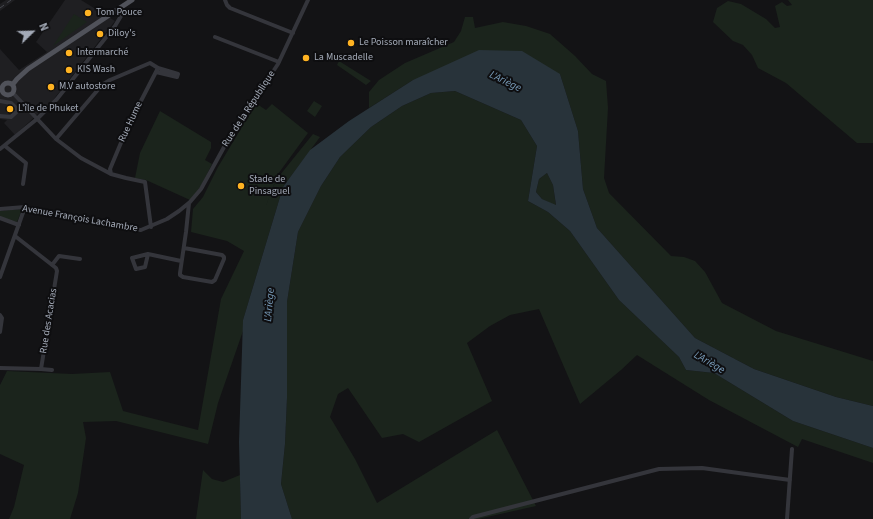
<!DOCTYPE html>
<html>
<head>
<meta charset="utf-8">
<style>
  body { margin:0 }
  #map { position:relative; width:873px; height:519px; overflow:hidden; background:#131315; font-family:"Source Sans 3",sans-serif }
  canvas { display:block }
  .north { position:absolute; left:12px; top:12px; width:40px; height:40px; -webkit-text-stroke:3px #0e0e10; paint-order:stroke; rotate:67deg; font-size:11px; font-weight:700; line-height:16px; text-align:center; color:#a3aab7 }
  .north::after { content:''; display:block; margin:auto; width:14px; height:18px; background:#a3aab7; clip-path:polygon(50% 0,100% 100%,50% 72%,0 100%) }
</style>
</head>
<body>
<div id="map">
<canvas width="873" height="519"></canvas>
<div class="north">N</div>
</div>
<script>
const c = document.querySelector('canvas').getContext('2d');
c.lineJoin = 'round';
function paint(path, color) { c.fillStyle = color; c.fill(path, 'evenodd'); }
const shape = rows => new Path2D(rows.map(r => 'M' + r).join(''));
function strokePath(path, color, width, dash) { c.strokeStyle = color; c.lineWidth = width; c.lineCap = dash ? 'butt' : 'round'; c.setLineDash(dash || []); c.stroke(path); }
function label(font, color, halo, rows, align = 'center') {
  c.font = font + ' "Source Sans 3",sans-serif'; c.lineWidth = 4; c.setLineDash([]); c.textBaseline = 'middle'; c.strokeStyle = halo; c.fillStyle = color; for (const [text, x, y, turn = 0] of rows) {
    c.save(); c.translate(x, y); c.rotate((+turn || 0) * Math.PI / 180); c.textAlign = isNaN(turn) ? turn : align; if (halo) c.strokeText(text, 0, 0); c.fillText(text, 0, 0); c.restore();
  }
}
paint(shape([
  [6,0,15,0,0,11,0,4],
  [65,0,81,0,115,21,53,100,15,135,4,123,7,120,0,119,0,49,19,70,47,52,36,42]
]), '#1f1f22');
paint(shape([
  [788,0,873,0,873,143,857,143,786,83,758,68,752,55,743,45,733,41,713,22,717,8,728,1,741,4,766,19,775,28,780,27,775,6,782,2,787,6,792,5],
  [74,14,87,22,53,46],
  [465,17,473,17,475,28,503,22,526,26,550,34,575,56,592,74,606,81,608,108,604,178,609,193,671,256,684,257,695,261,705,272,722,303,776,331,873,361,873,406,836,397,754,369,695,338,597,228,583,189,578,131,560,74,413,80,369,108,369,92,379,80,405,63,454,42,461,31],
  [339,61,371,81,366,85,337,65],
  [455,91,521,120,537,146,528,201,548,212,570,231,619,300,679,357,686,370,714,373,793,421,873,448,873,463,802,439,798,447,709,400,637,355,621,370,580,404,539,309,510,315,490,326,467,343,492,401,419,442,403,434,382,438,348,388,338,394,330,417,355,459,377,503,497,430,536,506,478,519,292,519,281,484,285,444,287,398,287,302,298,232,321,186,340,157,371,127,402,106,431,93],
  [314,101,322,106,315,117,307,111],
  [254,102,266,110,272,104,308,133,278,174,265,208,276,180,313,134,320,137,283,187,243,320,243,331,218,403,208,444,116,421,83,422,86,438,78,493,70,519,9,519,14,507,24,465,0,454,0,385,7,371,72,374,110,372,123,411,198,430,221,299,244,251,227,241,191,232,193,209,203,197,218,167,239,132,237,131],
  [160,111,211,142,211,148,205,160,212,164,201,186,190,200,146,180,135,178,140,153],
  [547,173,553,185,556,206,542,199,536,192,539,179],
  [22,209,17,222,0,217,0,211],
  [203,470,212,479,223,482,240,475,241,519,196,519]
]), '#1b241c');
paint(shape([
  [479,50,522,51,560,74,578,131,583,189,597,228,695,338,754,369,836,397,873,406,873,448,793,421,714,373,686,370,679,357,619,300,570,231,548,212,528,201,537,146,521,120,455,91,431,93,402,106,371,127,340,157,321,186,298,232,287,302,287,398,285,444,281,484,292,519,241,519,239,442,243,320,283,187,310,150,349,121,413,80],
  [547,173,553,185,556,205,542,199,536,192,539,179]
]), '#28333a');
strokePath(shape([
  [225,0,227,5,230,8,293,33],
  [215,37,279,62],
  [156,72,177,77,178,74],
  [13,93,56,139,81,158,111,174,126,178,145,182,151,227],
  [0,101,11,103,18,110],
  [0,116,11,117,24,105],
  [56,139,102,85,110,80,150,63,158,68,178,74],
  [5,146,26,163,23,184],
  [0,149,37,119,57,99,115,26,121,16,120,8],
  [111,174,110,169,128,126,158,68],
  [0,209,25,207,36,209,126,229,141,230,167,219,179,211,190,202,201,189,229,138,278,64,308,0],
  [0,218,19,225],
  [15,236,56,268,57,271,41,369,52,370],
  [184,248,222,255,224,257,224,259,215,280,212,282,183,277,180,275,180,273,186,232,189,203],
  [148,254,145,267,136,269,132,258,148,254,181,261],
  [52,265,59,256,80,259],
  [0,277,25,207],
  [0,315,2,318,0,332],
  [0,368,41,369],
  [471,519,473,517,659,469,702,468,790,480],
  [787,519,792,449]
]), '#34353b', 4);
strokePath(shape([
  '2 89a6 6 0 1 1 12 0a6 6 0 1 1-12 0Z',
  [13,84,17,79,28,69,132,0]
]), '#50525a', 5);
strokePath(shape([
  [0,8,11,0]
]), '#474950', 1, [5, 4]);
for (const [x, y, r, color] of [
  [88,13,4,"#ffb322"],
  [100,34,4,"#ffb322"],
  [351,43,4,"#ffb322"],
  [69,53,4,"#ffb322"],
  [306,58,4,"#ffb322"],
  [69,70,4,"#ffb322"],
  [51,87,4,"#ffb322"],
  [10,109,4,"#ffb322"],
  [241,186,4,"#ffb322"]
]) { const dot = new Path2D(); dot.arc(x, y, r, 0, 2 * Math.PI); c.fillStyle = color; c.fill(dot); strokePath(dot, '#0e0e10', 1.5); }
label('10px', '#a3aab7', '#0e0e10', [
  ["Tom Pouce",96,13],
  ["Diloy's",108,34],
  ["Le Poisson maraîcher",359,43],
  ["Intermarché",77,53],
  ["La Muscadelle",314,58],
  ["KIS Wash",77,70],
  ["M.V autostore",59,87],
  ["L'île de Phuket",18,109],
  ["Stade de",249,180],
  ["Pinsaguel",249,192]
], 'left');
label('10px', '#a3aab7', '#0e0e10', [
  ["Rue de la République",249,109,-57],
  ["Rue Hume",131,122,-65],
  ["Avenue François Lachambre",80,219,10],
  ["Rue des Acacias",49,321,-81]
]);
label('italic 11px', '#7699b6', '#0e0e10', [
  ["L'Ariège",505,82,26],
  ["L'Ariège",270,305,-85],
  ["L'Ariège",709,363,30]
]);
</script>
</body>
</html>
